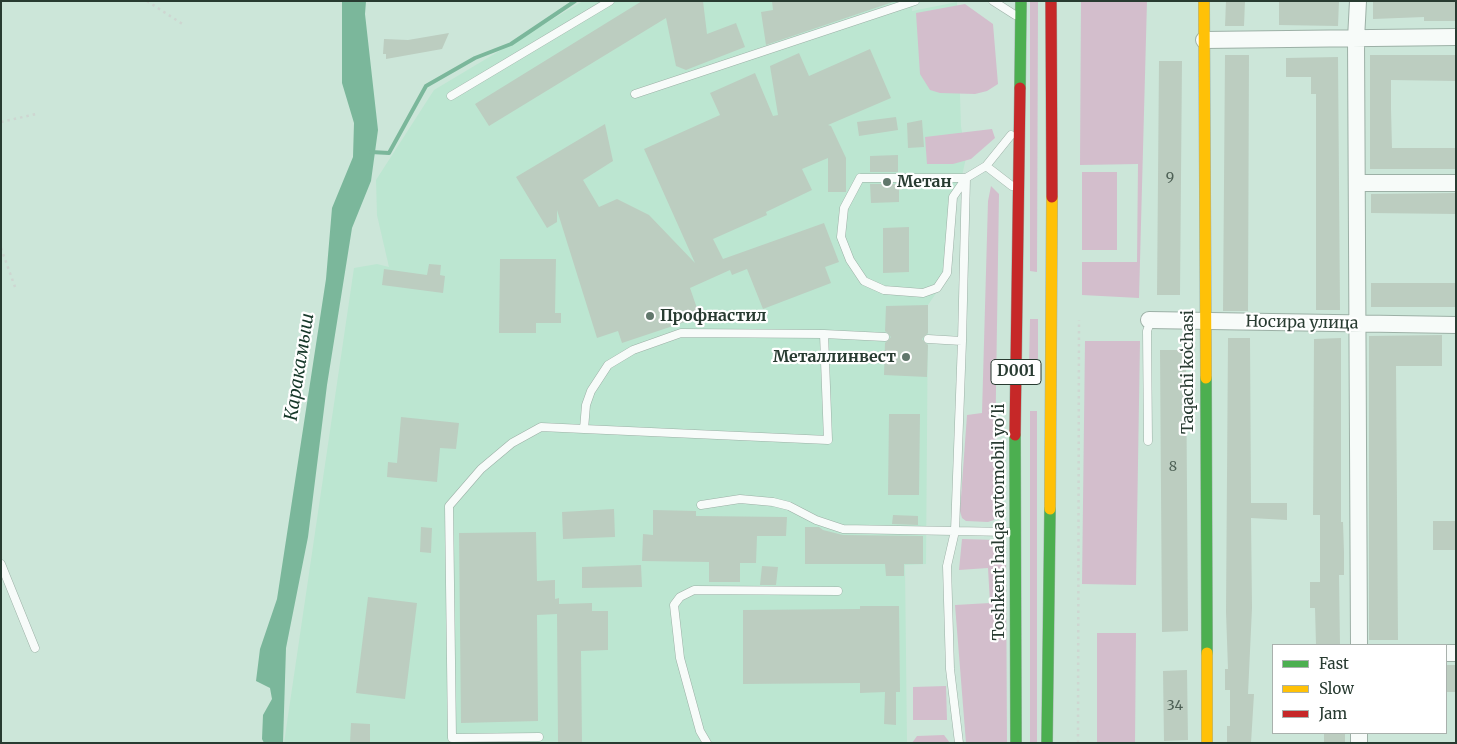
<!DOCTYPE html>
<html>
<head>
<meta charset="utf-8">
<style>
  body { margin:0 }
  #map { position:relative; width:1457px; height:744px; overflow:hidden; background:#cce6d9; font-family:Merriweather,serif }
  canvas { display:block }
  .frame { position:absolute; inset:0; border:2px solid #283b31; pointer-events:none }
  .legend { position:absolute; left:1272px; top:644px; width:175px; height:90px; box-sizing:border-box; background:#fff; border:1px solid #a9b1ad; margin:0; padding:6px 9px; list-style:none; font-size:15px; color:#283b31 }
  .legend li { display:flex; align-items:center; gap:10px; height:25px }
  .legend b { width:25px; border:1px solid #a9b1ad }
</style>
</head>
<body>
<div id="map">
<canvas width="1457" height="744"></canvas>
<div class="frame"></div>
<ul class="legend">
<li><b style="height:6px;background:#4caf50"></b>Fast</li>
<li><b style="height:6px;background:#ffc107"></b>Slow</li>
<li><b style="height:6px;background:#c62828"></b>Jam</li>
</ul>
</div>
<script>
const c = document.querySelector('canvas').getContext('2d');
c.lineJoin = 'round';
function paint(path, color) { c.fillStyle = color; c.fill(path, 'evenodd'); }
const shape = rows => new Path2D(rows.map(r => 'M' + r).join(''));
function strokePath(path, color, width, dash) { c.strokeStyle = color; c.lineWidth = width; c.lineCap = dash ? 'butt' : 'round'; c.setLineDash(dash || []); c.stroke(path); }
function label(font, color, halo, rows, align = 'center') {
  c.font = font + ' Merriweather,serif'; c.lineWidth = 4.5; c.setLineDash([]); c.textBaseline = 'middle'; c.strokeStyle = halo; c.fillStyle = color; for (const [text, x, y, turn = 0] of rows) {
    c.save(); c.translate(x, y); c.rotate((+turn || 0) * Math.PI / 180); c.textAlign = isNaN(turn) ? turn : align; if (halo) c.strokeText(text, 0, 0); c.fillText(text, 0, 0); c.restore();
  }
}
paint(shape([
  [583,1,913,1,912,11,957,2,961,126,966,158,955,207,951,271,928,305,926,564,905,565,907,743,284,743,354,268,377,264,389,267,377,215,376,180,434,90]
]), '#bce6d1');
paint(shape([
  [1030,1,1038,1,1037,272,1030,271],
  [1081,1,1147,1,1139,298,1082,295,1082,262,1137,262,1138,164,1080,165],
  [965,4,993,24,998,84,987,91,975,94,940,93,930,90,920,74,916,13],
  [992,129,995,138,971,159,953,164,927,164,925,137],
  [1082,172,1117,172,1117,250,1082,250],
  [991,186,999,194,994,520,988,522,966,521,962,518,960,511,967,415,982,413,988,201],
  [1030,319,1038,319,1038,363,1029,363],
  [1085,341,1140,341,1136,585,1082,584],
  [1030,411,1037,411,1037,743,1030,743],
  [962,539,996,540,1006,549,1007,743,966,743,955,605,990,603,988,568,959,570],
  [1097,633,1136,633,1135,743,1097,743],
  [946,686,947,720,913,720,913,687],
  [944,735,950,743,912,743,917,736]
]), '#d3becc');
paint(shape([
  [342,1,366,1,365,14,378,130,371,181,352,228,327,385,308,537,286,648,283,743,264,743,262,739,263,715,272,699,270,688,256,681,260,649,277,599,326,279,332,208,353,157,354,123,342,83]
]), '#7bb79b');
strokePath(shape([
  [371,152,389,153,426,86,475,58,511,44,575,1]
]), '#7bb79b', 4);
paint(shape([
  [642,1,703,1,707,34,736,23,745,47,686,70,676,66,666,18,489,126,475,104],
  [772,1,896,1,766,45,761,12,773,10],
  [1226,1,1245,1,1244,26,1225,26],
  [1279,1,1339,1,1338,26,1279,25],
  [1373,1,1456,1,1456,21,1424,21,1424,17,1373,19],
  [449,33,442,49,386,59,386,54,383,54,384,39,408,40],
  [870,49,891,98,828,125,831,126,846,158,846,192,828,192,828,158,802,169,812,190,766,212,767,215,713,239,723,259,824,223,839,262,825,267,831,283,763,309,747,269,732,275,730,270,690,288,700,317,622,343,618,331,597,338,557,210,557,222,547,228,516,177,605,124,613,161,583,180,599,207,617,199,649,215,695,263,644,149,720,115,710,93,755,73,773,116,778,115,770,66,799,53,809,76],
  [1225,55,1249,55,1248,311,1223,311],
  [1370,55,1456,55,1456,81,1391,80,1391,109,1392,148,1456,148,1456,169,1370,169],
  [1338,57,1340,310,1316,310,1316,94,1311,94,1311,77,1286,77,1286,58],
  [1159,61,1182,61,1180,295,1157,295],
  [896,117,898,130,859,136,857,122],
  [922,120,924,147,908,148,907,123],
  [898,155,898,172,870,172,870,156],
  [870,184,899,184,899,202,871,203],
  [1456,193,1456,214,1371,213,1371,194],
  [909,227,909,272,883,273,883,228],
  [500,259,556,259,555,313,561,313,561,323,536,323,536,333,499,333],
  [429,264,441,265,440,275,445,276,443,293,382,285,384,269,427,275],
  [1371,283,1456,283,1456,307,1371,307],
  [928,305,928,333,922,339,928,345,927,377,884,375,885,343,891,337,885,331,886,306],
  [1442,335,1442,366,1396,366,1398,640,1369,640,1369,336],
  [1228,338,1250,338,1251,503,1287,503,1287,520,1251,518,1252,608,1248,694,1254,694,1251,743,1227,743,1227,726,1230,726,1230,690,1225,690,1225,669,1228,669,1226,612],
  [1341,338,1341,522,1343,522,1344,552,1344,575,1339,575,1340,645,1316,645,1315,608,1310,608,1310,582,1320,582,1320,515,1313,515,1314,339],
  [1160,350,1186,350,1188,631,1162,632],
  [889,414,920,414,919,495,888,495],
  [401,417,459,423,456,449,440,448,437,482,387,477,388,462,397,463],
  [614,509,615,537,563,539,562,512],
  [653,510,696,511,696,516,787,517,786,536,757,536,756,563,740,563,740,582,709,582,709,562,642,561,643,534,653,535],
  [893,515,918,516,918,525,892,524],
  [1433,521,1456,521,1456,550,1433,550],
  [421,527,432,528,431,553,420,552],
  [805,527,819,527,823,530,843,535,923,536,923,564,904,564,904,576,886,576,885,564,805,564],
  [536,532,537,581,555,580,555,599,559,598,559,604,592,603,592,611,608,611,608,650,581,651,582,743,558,743,557,614,537,615,538,721,461,723,459,533],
  [641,565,642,587,582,588,582,567],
  [762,566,778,567,776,585,760,585],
  [368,597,417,603,405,699,356,693],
  [860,606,899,606,900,692,896,692,896,725,884,724,885,692,860,693,860,683,743,684,743,610,860,609],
  [1446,665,1456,665,1456,692,1446,692],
  [1187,670,1188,740,1164,741,1163,671],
  [351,723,370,724,370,743,350,743],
  [1324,733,1345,733,1345,743,1324,743]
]), '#bccdc0');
const lane = shape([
  [993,1,1015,15],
  [635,94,915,1],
  [451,96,610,1],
  [986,166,1012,186],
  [860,178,966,178,953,197,947,273,937,288,923,293,884,290,864,281,850,260,841,237,844,208,860,178],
  [824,334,828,440,584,429,586,405,591,391,608,365,633,350,681,333,824,334,885,337],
  [928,339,962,341,966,178,986,166,1011,135],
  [1148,441,1147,331,1151,320],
  [701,505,740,499,773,502,789,506,816,520,843,529,1010,532],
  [1,564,35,648],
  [539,737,452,738,449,506,481,469,512,443,541,427,584,429],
  [707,743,700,731,680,658,674,605,680,597,694,590,838,591],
  [959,743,950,669,947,566,955,531,962,341]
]);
const street = shape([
  [1358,1,1356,39,1359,645],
  [1204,40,1456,37],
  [1358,183,1456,183],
  [1149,320,1456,325],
  [1446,653,1456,653],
  [1359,743,1359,733]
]);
const fast = shape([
  [1020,88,1021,1],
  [1206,378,1207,653],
  [1015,435,1016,743],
  [1047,743,1050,509]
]);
const slow = shape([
  [1204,1,1206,378],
  [1050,509,1052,197],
  [1207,653,1207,743]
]);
const jam = shape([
  [1051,1,1052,197],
  [1015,435,1020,88]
]);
strokePath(lane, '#9cb0a6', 9);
strokePath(street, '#9cb0a6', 18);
strokePath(fast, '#9cb0a6', 12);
strokePath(slow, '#9cb0a6', 12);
strokePath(jam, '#9cb0a6', 12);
strokePath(shape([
  [147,1,184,25],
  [1,122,36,114],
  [1,248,15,287],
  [1078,743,1079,320]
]), '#ced6d1', 2.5, [2.5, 4]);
strokePath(lane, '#f7fbf9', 8);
strokePath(street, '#f7fbf9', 16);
strokePath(fast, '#4caf50', 11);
strokePath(slow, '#ffc107', 11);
strokePath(jam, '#c62828', 11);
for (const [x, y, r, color] of [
  [887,182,5,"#61776c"],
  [650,316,5,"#61776c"],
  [906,357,5,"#61776c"]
]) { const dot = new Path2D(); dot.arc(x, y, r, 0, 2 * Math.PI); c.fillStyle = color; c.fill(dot); strokePath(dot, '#fff', 2); }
label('14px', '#4d6055', null, [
  ["9",1170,178],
  ["8",1173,467],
  ["34",1175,706]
]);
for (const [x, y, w] of [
  [1016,372,50]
]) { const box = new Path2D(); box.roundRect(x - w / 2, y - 12.5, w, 25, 4); c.fillStyle = '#fff'; c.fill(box); strokePath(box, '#283b31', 1); }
label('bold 15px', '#283b31', null, [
  ["D001",1016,372]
]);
label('bold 16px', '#283b31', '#fff', [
  ["Метан",897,182],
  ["Профнастил",660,316],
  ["Металлинвест",896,357,"right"]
], 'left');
label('16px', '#283b31', '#fff', [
  ["Носира улица",1302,323,1],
  ["Taqachi koʻchasi",1188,372,-90],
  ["Toshkent halqa avtomobil yo'li",999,522,-90]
]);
label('italic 18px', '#163829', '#fff', [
  ["Каракамыш",300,367,-81]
]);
</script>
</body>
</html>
